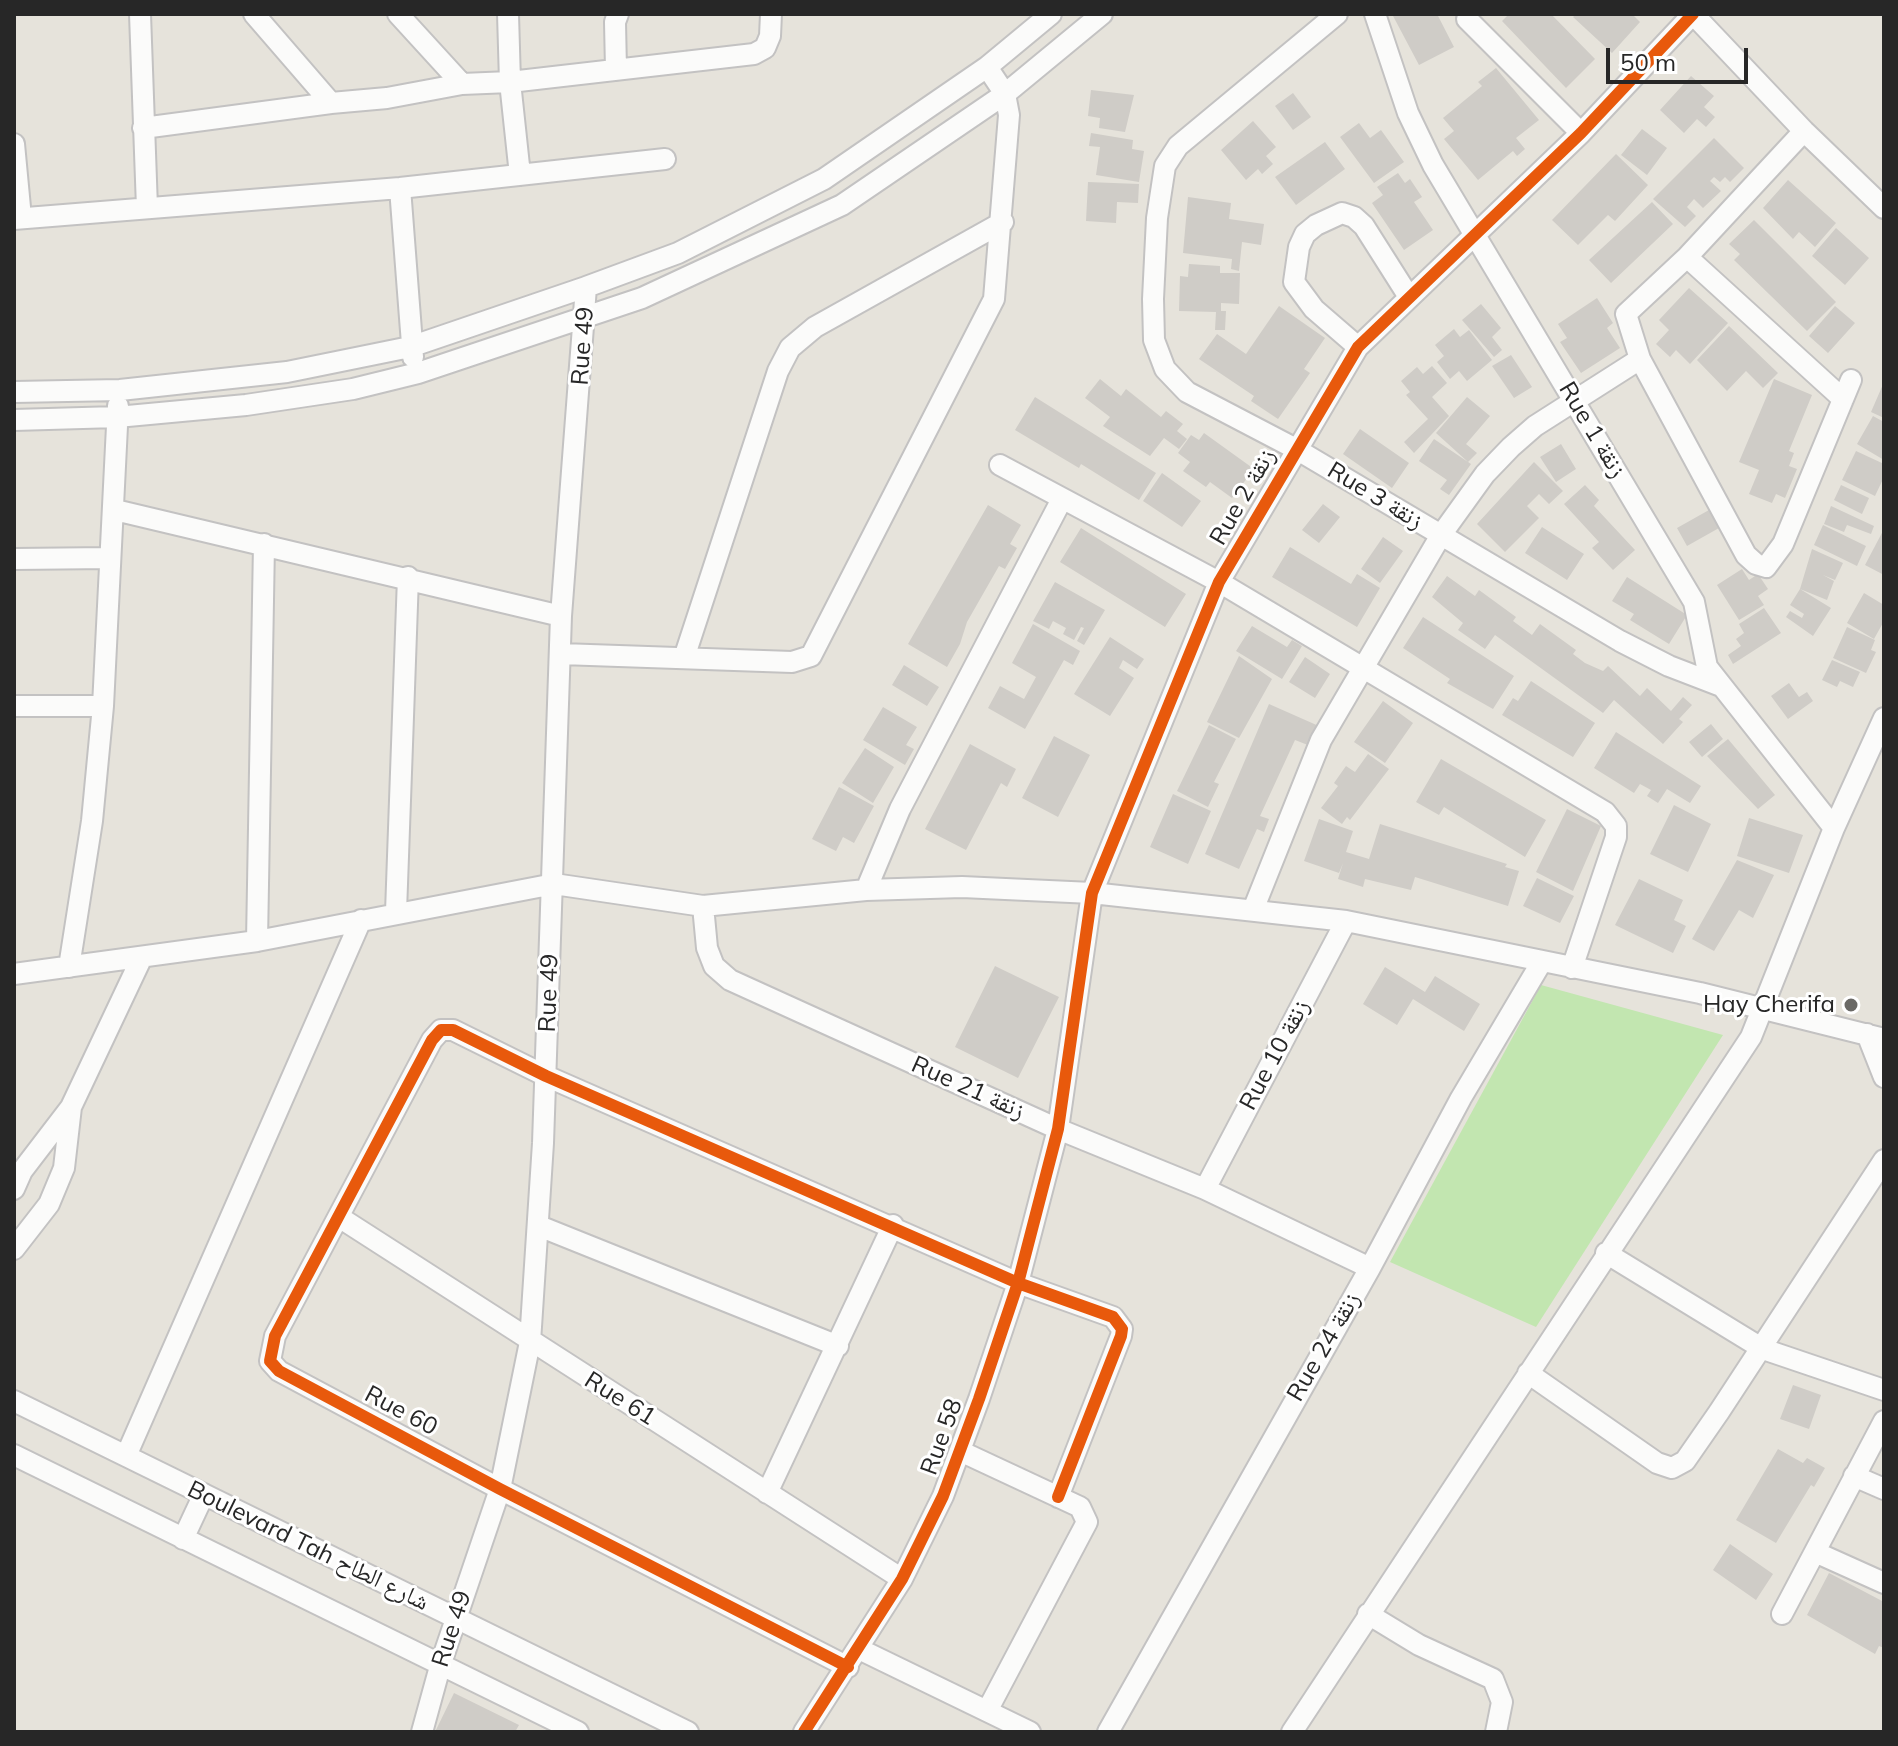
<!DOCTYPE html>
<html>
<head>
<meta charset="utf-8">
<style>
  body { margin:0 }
  #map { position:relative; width:1898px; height:1746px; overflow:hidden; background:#e6e3db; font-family:Mulish,sans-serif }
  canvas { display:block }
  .frame { position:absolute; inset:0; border:16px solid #272727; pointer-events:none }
  .scale { position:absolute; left:1606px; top:48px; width:142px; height:36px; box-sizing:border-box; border:4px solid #272727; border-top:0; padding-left:10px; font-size:24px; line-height:28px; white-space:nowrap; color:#272727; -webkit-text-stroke:6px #fff; paint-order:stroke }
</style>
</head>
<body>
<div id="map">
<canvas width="1898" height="1746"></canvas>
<div class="frame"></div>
<div class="scale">50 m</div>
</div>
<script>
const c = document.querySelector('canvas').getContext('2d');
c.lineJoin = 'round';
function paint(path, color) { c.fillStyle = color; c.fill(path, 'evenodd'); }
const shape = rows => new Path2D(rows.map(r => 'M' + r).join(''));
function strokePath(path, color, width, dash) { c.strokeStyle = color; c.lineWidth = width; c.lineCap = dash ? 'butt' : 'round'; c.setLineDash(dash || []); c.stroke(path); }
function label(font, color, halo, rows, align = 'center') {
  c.font = font + ' Mulish,"Noto Naskh Arabic",sans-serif'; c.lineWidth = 6; c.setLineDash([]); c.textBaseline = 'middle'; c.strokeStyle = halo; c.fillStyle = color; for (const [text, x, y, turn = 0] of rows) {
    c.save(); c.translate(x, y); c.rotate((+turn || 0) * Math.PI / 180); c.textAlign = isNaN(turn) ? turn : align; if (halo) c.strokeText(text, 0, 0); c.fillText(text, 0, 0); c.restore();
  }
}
paint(shape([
  [1541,985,1723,1035,1536,1327,1390,1262]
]), '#c2e6b0');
paint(shape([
  [1392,14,1437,14,1454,47,1419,65],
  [1509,14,1551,14,1595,59,1566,88,1502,21],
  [1576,14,1632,14,1640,22,1612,53,1573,17],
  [1496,68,1539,120,1516,138,1525,149,1517,156,1513,151,1478,180,1444,139,1454,131,1443,118,1482,86,1478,82],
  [1691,76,1714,96,1704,107,1715,117,1706,127,1697,119,1684,133,1660,110],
  [1091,90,1134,95,1125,132,1099,128,1100,118,1088,116],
  [1293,93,1311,117,1293,130,1275,106],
  [1253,121,1276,147,1266,156,1273,164,1262,174,1258,169,1246,180,1221,150],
  [1359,123,1370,138,1381,130,1404,162,1374,183,1340,137],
  [1642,129,1667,148,1647,175,1621,155],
  [1091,133,1133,140,1132,149,1144,151,1139,182,1096,175,1100,147,1089,146],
  [1714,138,1744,168,1730,182,1725,177,1720,182,1714,177,1710,181,1721,191,1703,208,1694,199,1687,207,1696,216,1685,227,1653,199],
  [1325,142,1345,169,1296,205,1275,177],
  [1616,154,1648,185,1615,221,1608,215,1578,245,1552,220],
  [1398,173,1405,183,1410,179,1422,197,1414,202,1433,230,1404,250,1372,203,1383,195,1377,187],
  [1788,180,1836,223,1815,247,1799,232,1793,239,1763,208],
  [1088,182,1139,184,1138,203,1117,202,1116,223,1086,221],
  [1188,197,1231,203,1229,219,1264,224,1261,245,1242,242,1239,271,1231,269,1232,259,1183,253],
  [1652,202,1673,224,1611,283,1589,260],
  [1754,220,1836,302,1807,331,1734,260,1740,254,1729,244],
  [1836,228,1869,258,1845,285,1812,256],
  [1189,264,1220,266,1220,273,1240,273,1239,304,1221,303,1221,311,1226,311,1225,330,1215,330,1216,312,1179,311,1180,276,1188,277],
  [1689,288,1728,323,1690,364,1676,350,1670,357,1656,344,1669,330,1659,320],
  [1597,298,1613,323,1607,328,1620,348,1581,373,1560,342,1567,338,1558,324],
  [1481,304,1501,328,1492,337,1502,350,1494,357,1462,320],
  [1279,306,1325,338,1304,369,1310,373,1278,419,1251,401,1254,396,1199,359,1217,334,1246,354],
  [1835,306,1855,323,1828,353,1809,336],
  [1729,326,1778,373,1763,388,1746,371,1727,391,1697,360],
  [1454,329,1460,337,1469,330,1492,360,1467,381,1459,371,1450,379,1437,362,1444,356,1435,345],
  [1511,355,1532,387,1514,398,1492,366],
  [1432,366,1447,383,1432,397,1449,416,1414,453,1404,442,1428,419,1406,395,1410,392,1401,381,1417,367,1423,374],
  [1100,379,1121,396,1126,389,1161,417,1166,411,1183,424,1177,431,1187,439,1179,449,1164,438,1150,456,1103,426,1110,417,1085,398],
  [1774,379,1812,395,1789,451,1794,453,1789,466,1797,469,1785,498,1776,494,1772,503,1749,494,1759,470,1739,462],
  [1884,382,1884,418,1871,412],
  [1035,397,1156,473,1139,500,1081,464,1079,468,1015,430],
  [1467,397,1490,416,1466,444,1477,453,1468,462,1436,433],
  [1873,416,1884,422,1884,460,1857,444],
  [1360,429,1409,463,1392,488,1343,454],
  [1204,433,1254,469,1232,498,1210,482,1206,487,1183,471,1190,462,1178,453,1191,435,1199,440],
  [1434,439,1471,464,1449,495,1440,489,1447,480,1419,461],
  [1561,444,1576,469,1556,482,1540,457],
  [1856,451,1884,464,1884,477,1875,496,1842,480],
  [1534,462,1563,491,1549,504,1539,494,1527,506,1539,518,1505,552,1477,524],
  [1162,473,1201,501,1182,527,1143,501],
  [1585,485,1599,500,1594,506,1635,550,1613,570,1592,548,1599,542,1564,504],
  [1841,485,1869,498,1862,514,1834,500],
  [1323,504,1340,517,1319,543,1302,530],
  [988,505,1021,525,1010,544,1017,548,1005,569,999,566,967,622,960,644,947,667,908,644],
  [1831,506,1874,526,1871,534,1847,525,1844,532,1824,524],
  [1709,510,1719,528,1687,546,1677,528],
  [1823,525,1866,546,1857,566,1814,545],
  [1542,527,1584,554,1567,580,1525,553],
  [1081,528,1186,594,1165,627,1060,562],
  [1884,529,1884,575,1865,565],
  [1383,537,1403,551,1380,583,1361,569],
  [1290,547,1351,584,1357,574,1380,588,1357,627,1272,577],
  [1812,549,1843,563,1835,580,1823,575,1834,581,1827,600,1800,589,1831,608,1813,636,1786,617,1790,611,1802,618,1804,614,1790,605,1800,589],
  [1742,569,1749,580,1758,574,1768,589,1758,596,1764,605,1739,620,1717,585],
  [1447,576,1475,596,1479,590,1516,617,1513,621,1532,635,1540,624,1576,650,1573,654,1585,663,1603,671,1608,666,1640,696,1647,688,1671,711,1683,697,1692,705,1679,719,1683,722,1663,744,1614,700,1603,713,1495,635,1485,649,1458,630,1463,623,1432,597],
  [1627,577,1687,615,1669,644,1630,620,1634,614,1612,601],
  [1055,582,1105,610,1084,645,1077,641,1084,628,1081,627,1074,640,1063,634,1066,628,1053,621,1049,629,1033,621],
  [1864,593,1884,605,1884,621,1874,639,1847,623],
  [1764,608,1781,633,1733,664,1728,655,1741,646,1736,639,1744,633,1739,624],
  [1423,617,1514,676,1493,709,1447,683,1450,679,1403,648],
  [1033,624,1080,651,1073,665,1064,660,1025,729,988,708,1000,686,1024,699,1036,677,1012,663],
  [1252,626,1287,647,1292,640,1302,646,1282,679,1236,651],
  [1847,627,1875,640,1871,650,1876,652,1866,673,1833,658],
  [1110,637,1144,659,1137,669,1123,660,1119,668,1134,678,1110,716,1074,694],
  [1239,656,1272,679,1239,738,1207,722],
  [1305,657,1330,674,1315,698,1289,682],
  [1832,660,1860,672,1853,687,1840,681,1837,687,1822,680],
  [904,665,939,687,927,706,892,685],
  [1531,681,1595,723,1573,757,1502,715,1513,698,1518,701],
  [1789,683,1799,697,1807,692,1813,701,1788,719,1771,696],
  [1383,701,1413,723,1385,763,1354,742],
  [1269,704,1321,727,1313,747,1295,740,1260,816,1269,819,1264,832,1257,829,1239,869,1205,854],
  [883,707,917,727,906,745,914,749,905,765,863,740],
  [1711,724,1723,739,1702,757,1689,742],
  [1209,725,1236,739,1214,782,1219,784,1208,807,1177,791],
  [1616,732,1701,786,1690,803,1667,789,1658,803,1647,796,1651,790,1640,784,1634,793,1594,768],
  [1054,736,1090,755,1058,817,1022,798],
  [1728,739,1775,795,1758,809,1707,756],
  [970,744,1016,769,1007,787,1001,783,966,850,925,829],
  [865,748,894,767,873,803,842,783],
  [1368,754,1389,769,1350,820,1347,817,1342,824,1321,808,1338,786,1334,783,1346,766,1355,772],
  [1441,759,1546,820,1525,857,1444,807,1439,815,1416,802],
  [839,787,874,806,854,843,843,837,836,851,812,839],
  [1173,794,1211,811,1188,864,1150,847],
  [1674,805,1711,824,1688,872,1650,854],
  [1567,809,1601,826,1573,891,1536,872],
  [1749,818,1803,835,1789,873,1737,856],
  [1319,819,1353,831,1346,852,1369,859,1380,824,1507,864,1505,867,1519,871,1508,906,1415,877,1411,890,1365,879,1363,887,1338,879,1343,863,1339,873,1304,861],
  [1737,860,1774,875,1753,918,1739,910,1714,951,1692,939],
  [1537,878,1574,896,1560,923,1523,906],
  [1639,879,1683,900,1674,920,1686,926,1673,953,1615,925],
  [995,966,1059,997,1018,1078,955,1047],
  [1385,967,1425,992,1435,976,1480,1004,1464,1031,1413,999,1397,1025,1363,1004],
  [1793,1385,1821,1395,1809,1429,1780,1419],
  [1778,1449,1803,1463,1807,1458,1825,1468,1814,1487,1811,1485,1776,1543,1736,1520],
  [1730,1544,1773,1574,1756,1600,1713,1570],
  [1829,1573,1884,1602,1884,1648,1879,1646,1875,1654,1807,1615],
  [454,1693,519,1725,515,1732,435,1732]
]), '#cfccc7');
const street = shape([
  [140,14,147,208],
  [254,14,331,103,387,98,462,84,510,82,754,54,765,48,770,36,771,14],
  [398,14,462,84],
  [508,14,510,82,520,175],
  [1337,14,1178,146,1165,166,1157,218,1153,299,1154,340,1165,369,1187,392,1296,449,1620,641,1669,666,1721,686],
  [1375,14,1408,113,1433,165,1694,602,1707,667,1834,828],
  [1693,14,1804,131,1884,208],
  [1467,19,1581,133],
  [616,70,615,22,618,14],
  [143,128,331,103],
  [14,144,21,218],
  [400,188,413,357],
  [14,219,400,188,665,159],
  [1687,257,1843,399],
  [1358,347,1314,309,1294,282,1299,247,1305,234,1316,225,1342,213,1354,217,1364,226,1409,297],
  [1640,359,1746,555,1756,564,1766,567,1783,544,1851,380],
  [14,392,120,390,287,372,410,347,586,287,678,253,824,179,987,67,1051,14],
  [14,420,117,417,246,405,353,389,418,373,642,298,842,205,1005,94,1102,14],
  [1000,465,1219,582,1605,812,1616,826,1616,837,1572,968],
  [115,510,561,616],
  [14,559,110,558],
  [561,654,792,662,811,656,994,299,1009,115,1005,94,987,67],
  [684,658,778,371,790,348,815,327,1003,222],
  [14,706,103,706],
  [866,890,900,809,1062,499],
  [703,906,707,948,714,966,730,980,1058,1129,1205,1189,1370,1268],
  [1253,910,1321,740,1441,535,1485,474,1511,447,1535,426,1640,359,1626,314,1687,257,1804,131],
  [396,912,408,577],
  [257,941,264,544],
  [69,967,92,821,103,706,118,406],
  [14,974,257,941,554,884,703,906,866,890,962,887,1092,893,1346,921,1700,993,1884,1039],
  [1867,1034,1884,1077],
  [14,1189,22,1171,71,1107,142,957],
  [1205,1189,1346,921],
  [339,1217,902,1579],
  [539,1226,838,1346],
  [14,1249,49,1204,64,1168,71,1107],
  [1606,1253,1763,1349,1884,1390],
  [1528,1373,1657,1463,1672,1468,1685,1461,1719,1412,1884,1160],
  [14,1401,688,1732],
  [960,1451,1080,1507,1087,1522,987,1711],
  [14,1455,578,1732],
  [126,1456,361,920],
  [1854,1476,1884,1489],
  [767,1493,893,1225],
  [183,1539,204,1494],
  [1815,1552,1884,1583],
  [1368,1614,1419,1645,1493,1679,1502,1702,1496,1732],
  [1782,1614,1884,1421],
  [859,1649,1030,1732],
  [848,1667,500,1489,279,1371,270,1361,275,1336,432,1040,441,1030,453,1030,546,1076,1018,1283,1113,1317,1122,1329,1121,1336,1058,1497],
  [422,1732,441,1663,500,1489,530,1342,543,1143,561,616,586,287],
  [804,1732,902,1579,943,1496,979,1399,1018,1283,1058,1129,1092,893,1219,582,1358,347,1581,133,1693,14],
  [1108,1732,1370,1268,1461,1098,1541,963],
  [1292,1732,1751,1037,1834,828,1884,718]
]);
strokePath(street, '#c3c2c2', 24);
strokePath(street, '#fbfbfa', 20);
strokePath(shape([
  [848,1667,500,1489,279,1371,270,1361,275,1336,432,1040,441,1030,453,1030,546,1076,1018,1283,1113,1317,1122,1329,1121,1336,1058,1497],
  [804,1732,902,1579,943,1496,979,1399,1018,1283,1058,1129,1092,893,1219,582,1358,347,1581,133,1693,14]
]), '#e8590c', 12);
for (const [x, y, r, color] of [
  [1851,1005,8,"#6a6966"]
]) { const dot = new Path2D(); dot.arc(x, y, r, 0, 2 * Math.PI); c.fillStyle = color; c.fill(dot); strokePath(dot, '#fff', 3); }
label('24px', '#272727', '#fff', [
  ["Rue 49",583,346,-86],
  ["Rue 1 زنقة",1592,430,59],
  ["Rue 3 زنقة",1375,496,31],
  ["Rue 2 زنقة",1243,497,-60],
  ["Rue 49",549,993,-88],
  ["Rue 10 زنقة",1275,1055,-62],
  ["Rue 21 زنقة",968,1088,24],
  ["Rue 24 زنقة",1324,1347,-60],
  ["Rue 61",620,1399,32],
  ["Rue 60",401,1411,28],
  ["Rue 58",942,1437,-70],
  ["Boulevard Tah شارع الطاح",308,1546,26],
  ["Rue 49",452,1629,-72]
]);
label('24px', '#272727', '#fff', [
  ["Hay Cherifa",1835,1005]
], 'right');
</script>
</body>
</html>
